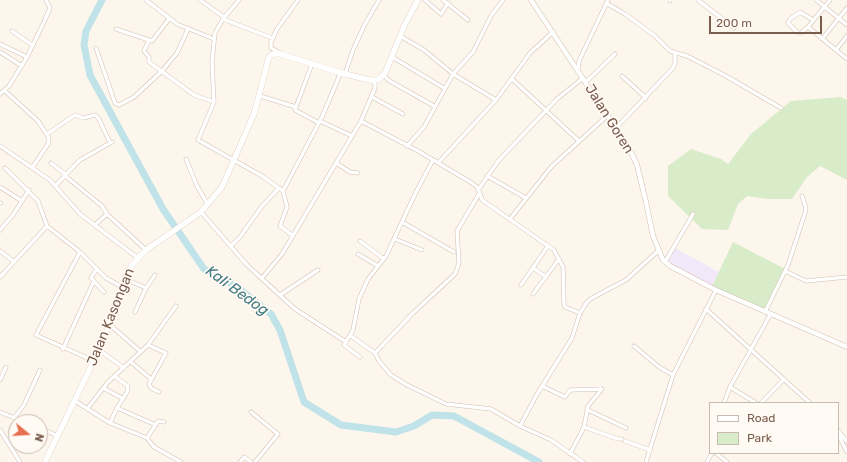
<!DOCTYPE html>
<html>
<head>
<meta charset="utf-8">
<style>
  body { margin:0 }
  #map { position:relative; width:847px; height:462px; overflow:hidden; background:#fdf6ec; font-family:Rubik,sans-serif }
  canvas { display:block }
  .legend { position:absolute; left:709px; top:402px; width:130px; height:52px; box-sizing:border-box; background:#fffaf3; border:1px solid #cabbb1; margin:0; padding:5px 7px; list-style:none; font-size:12px; color:#7a5c4d }
  .legend li { display:flex; align-items:center; gap:8px; height:20px }
  .legend b { width:20px; border:1px solid #cabbb1 }
  .north { position:absolute; left:8px; top:414px; width:40px; height:40px; box-sizing:border-box; background:#fffaf3; border:1px solid #cabbb1; border-radius:50%; rotate:108deg; font-size:11px; font-weight:700; line-height:16px; text-align:center; color:#7a5c4d }
  .north::after { content:''; display:block; margin:auto; width:14px; height:18px; background:#e76f51; clip-path:polygon(50% 0,100% 100%,50% 72%,0 100%) }
  .scale { position:absolute; left:709px; top:16px; width:113px; height:18px; box-sizing:border-box; border:2px solid #7a5c4d; border-top:0; padding-left:5px; font-size:12px; line-height:14px; white-space:nowrap; color:#7a5c4d; -webkit-text-stroke:3px #fffaf3; paint-order:stroke }
</style>
</head>
<body>
<div id="map">
<canvas width="847" height="462"></canvas>
<ul class="legend">
<li><b style="height:5px;background:#fff"></b>Road</li>
<li><b style="height:11px;background:#d8ecc9"></b>Park</li>
</ul>
<div class="north">N</div>
<div class="scale">200 m</div>
</div>
<script>
const c = document.querySelector('canvas').getContext('2d');
c.lineJoin = 'round';
function paint(path, color) { c.fillStyle = color; c.fill(path, 'evenodd'); }
const shape = rows => new Path2D(rows.map(r => 'M' + r).join(''));
function strokePath(path, color, width, dash) { c.strokeStyle = color; c.lineWidth = width; c.lineCap = dash ? 'butt' : 'round'; c.setLineDash(dash || []); c.stroke(path); }
function label(font, color, halo, rows, align = 'center') {
  c.font = font + ' Rubik,sans-serif'; c.lineWidth = 3.5; c.setLineDash([]); c.textBaseline = 'middle'; c.strokeStyle = halo; c.fillStyle = color; for (const [text, x, y, turn = 0] of rows) {
    c.save(); c.translate(x, y); c.rotate((+turn || 0) * Math.PI / 180); c.textAlign = isNaN(turn) ? turn : align; if (halo) c.strokeText(text, 0, 0); c.fillText(text, 0, 0); c.restore();
  }
}
paint(shape([
  [673,247,719,272,711,288,664,264]
]), '#f3e8fa');
paint(shape([
  [841,97,847,100,847,180,820,166,807,177,792,199,769,199,747,196,738,204,728,230,702,229,668,196,668,166,691,149,721,159,728,164,751,134,791,101],
  [733,242,785,269,763,312,711,288]
]), '#d8ecc9');
strokePath(shape([
  [102,0,86,31,84,45,90,75,163,209,204,269,237,287,271,314,280,330,304,402,341,425,396,432,414,426,432,415,454,416,539,462]
]), '#bfe3e8', 7);
const minor = shape([
  [146,0,177,24,214,39],
  [200,0,224,17],
  [239,0,223,19,215,33,212,61,214,102,198,140,262,176,283,191,287,207,280,226,293,236],
  [425,0,441,14,448,3],
  [443,0,468,20],
  [698,0,734,28],
  [816,0,847,25],
  [670,1,670,0],
  [606,3,625,14,655,36,670,51,687,56,726,76,781,108],
  [223,19,272,38],
  [813,20,800,12,790,19,788,23,798,33,801,33,808,27,830,0],
  [808,27,847,59],
  [116,29,152,41,169,19],
  [12,31,32,45],
  [400,36,424,50,453,74,496,100],
  [822,39,847,8],
  [149,40,144,51,149,57,149,62,194,95,214,102],
  [0,44,27,57],
  [96,48,115,103,119,105,134,97,162,71,177,53,188,29],
  [836,50,847,36],
  [0,52,22,66],
  [280,53,271,48,271,42,277,29,298,0],
  [392,57,444,88],
  [578,69,579,61,608,0],
  [345,74,353,50,364,26,379,0],
  [384,75,388,80,434,106],
  [622,76,646,98],
  [512,79,579,141],
  [586,82,615,54],
  [5,91,38,121,49,138,48,144,32,168],
  [0,94,9,86,27,57,44,22,50,8,46,0],
  [260,96,296,107,295,110,319,123],
  [372,97,403,114],
  [296,107,312,64],
  [320,121,352,136],
  [361,121,418,151,472,183,478,188,482,200,554,250,563,267,564,304,565,307,580,313],
  [616,128,673,68,675,63,675,52],
  [47,134,75,115,83,118,95,115,99,119,110,143],
  [0,146,50,180,80,214,138,258],
  [407,146,424,127,453,74,473,52,491,16,503,0],
  [186,159,197,186,208,205],
  [51,163,65,174],
  [336,163,350,172,358,173],
  [438,163,496,100,530,53,553,32],
  [5,168,38,201,47,226,80,252,106,278,122,287],
  [64,175,102,206,107,214,146,250],
  [487,176,526,198],
  [56,185,80,160,112,142],
  [0,187,22,201],
  [478,190,499,160,557,99,583,78],
  [283,191,322,117,341,72],
  [0,203,1,203],
  [201,212,247,265,295,309,346,342],
  [510,219,551,167,608,115],
  [402,222,454,252],
  [95,225,107,214],
  [0,230,13,215,29,190],
  [395,239,422,250],
  [360,241,384,259],
  [231,246,240,237,262,206,279,188],
  [0,251,13,261],
  [80,252,36,335,94,361],
  [358,254,378,266],
  [665,262,693,214],
  [533,268,546,277],
  [97,269,91,278,104,292],
  [785,271,806,281,847,277],
  [0,277,47,226],
  [262,278,282,254,361,121,375,88,375,84,371,80],
  [125,279,146,288],
  [521,285,548,246],
  [533,294,559,259],
  [280,295,318,270],
  [706,309,810,403],
  [135,312,146,288,155,275],
  [765,312,788,265,805,213,806,208,802,196],
  [110,325,141,352],
  [351,336,375,353,379,361,391,375,407,385,446,404,491,409,520,426,551,440,583,462],
  [148,345,166,353,149,384,151,388,159,392],
  [634,346,659,367,673,375],
  [63,349,93,283],
  [99,350,124,368],
  [375,353,413,313,455,274,459,263,457,231,479,194],
  [360,357,344,345,353,330,359,299,368,279,386,256,416,192,433,160],
  [131,362,151,379],
  [114,376,128,386,127,392,117,408],
  [0,380,6,367],
  [542,386,565,397,570,390,602,389],
  [730,387,756,403],
  [103,388,122,398],
  [75,401,110,423,147,438,154,447,181,462],
  [724,403,730,387,770,315],
  [761,403,784,379],
  [87,409,108,382,148,345,176,306],
  [588,410,626,428],
  [0,412,25,422],
  [251,412,278,434,255,462],
  [14,418,24,405,40,370],
  [110,423,117,408,156,425],
  [520,426,536,396,572,338,580,313,587,302,592,298,626,280,658,251],
  [584,427,618,439,622,439],
  [40,428,58,436],
  [0,430,20,462],
  [838,430,847,442],
  [838,434,847,452],
  [147,438,158,421,164,422],
  [625,441,650,450],
  [716,453,727,462],
  [570,454,584,427,588,406,602,389],
  [240,462,244,457,251,462],
  [646,462,673,375,716,290],
  [707,462,712,453]
]);
const tertiary = shape([
  [531,0,630,150,637,165,646,202,653,236,663,260,670,266,716,290,847,347]
]);
const secondary = shape([
  [45,462,99,350,113,317,125,279,132,265,146,250,201,212,222,187,254,114,269,57,273,54,280,54,345,74,370,80,378,80,385,73,405,24,418,0]
]);
strokePath(minor, '#d1beb0', 4.5);
strokePath(tertiary, '#d1beb0', 5.5);
strokePath(secondary, '#d6c0b0', 6);
strokePath(minor, '#fff', 3.5);
strokePath(tertiary, '#fff', 4.5);
strokePath(secondary, '#fff', 5.5);
label('14px', '#7a5c4d', '#fffaf3', [
  ["Jalan Goren",609,119,58],
  ["Jalan Kasongan",111,317,-68]
]);
label('italic 15px', '#437c86', '#fffaf3', [
  ["Kali Bedog",237,291,36]
]);
</script>
</body>
</html>
